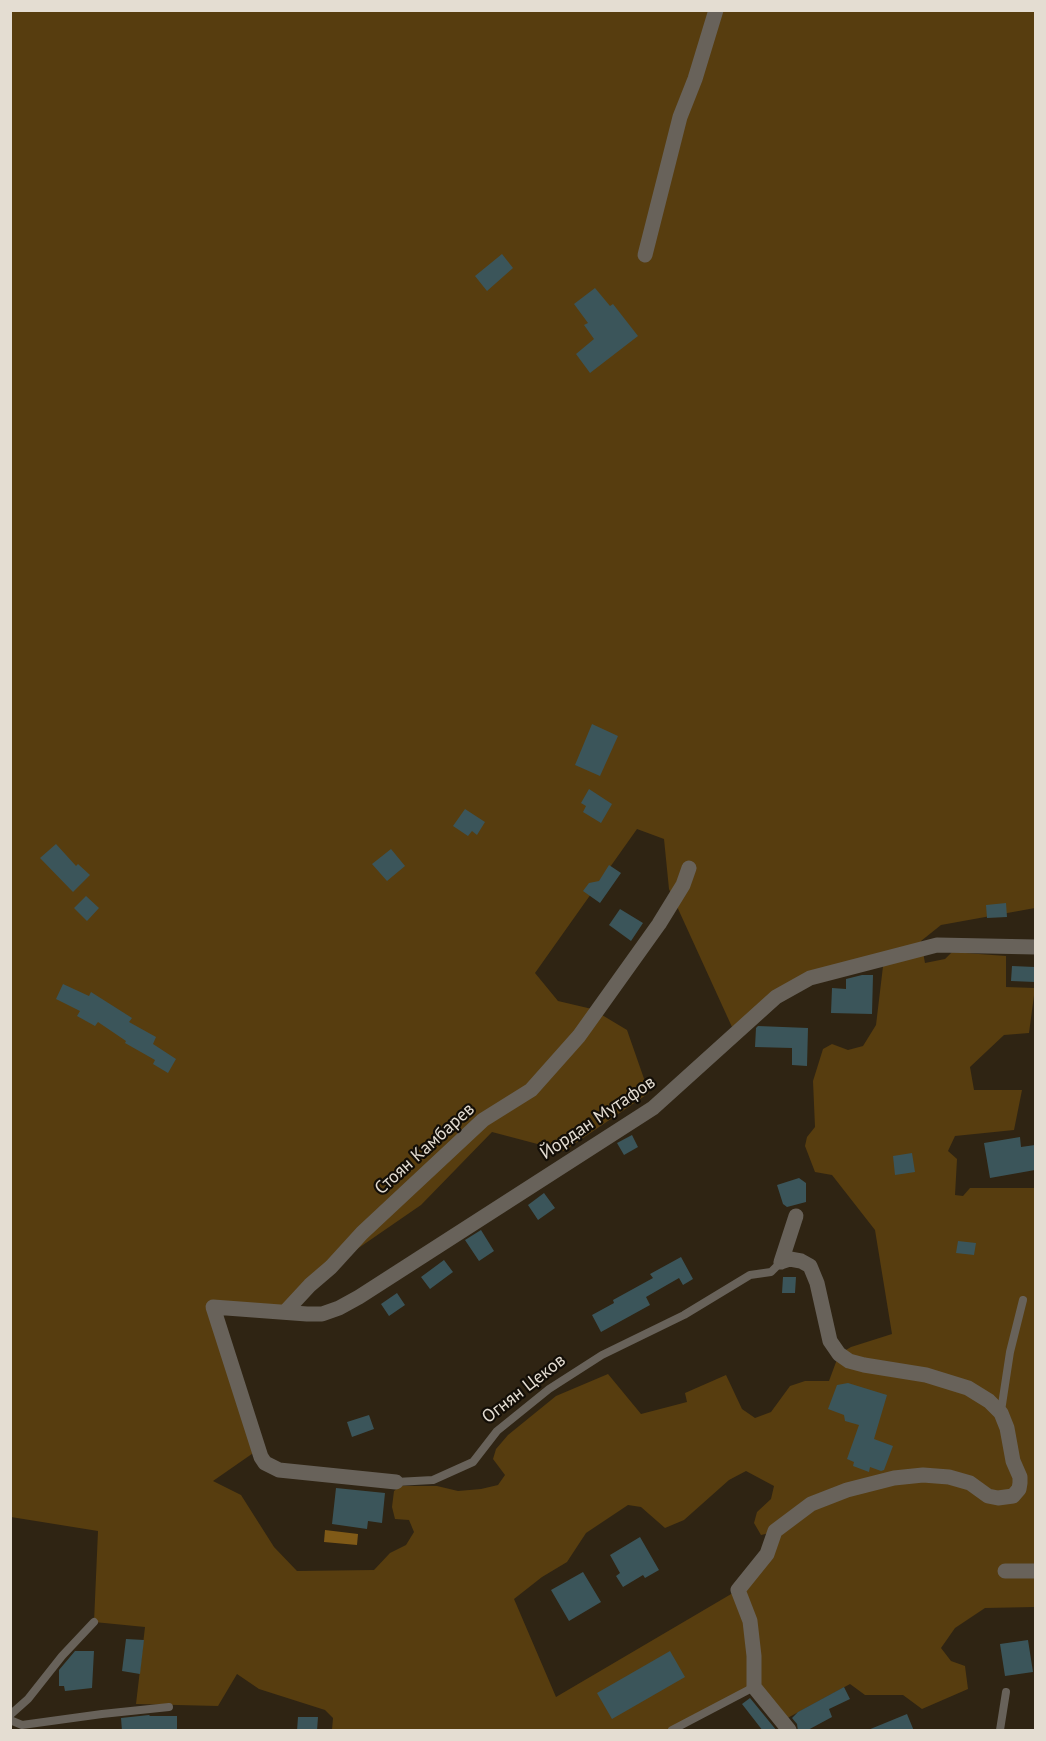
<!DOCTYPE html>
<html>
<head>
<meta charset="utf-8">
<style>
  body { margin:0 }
  #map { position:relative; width:1046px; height:1741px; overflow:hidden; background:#2f2413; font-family:"PT Sans",sans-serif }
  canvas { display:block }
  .frame { position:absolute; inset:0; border:12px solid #e4ddd2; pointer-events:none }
</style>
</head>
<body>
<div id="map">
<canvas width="1046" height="1741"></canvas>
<div class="frame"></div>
</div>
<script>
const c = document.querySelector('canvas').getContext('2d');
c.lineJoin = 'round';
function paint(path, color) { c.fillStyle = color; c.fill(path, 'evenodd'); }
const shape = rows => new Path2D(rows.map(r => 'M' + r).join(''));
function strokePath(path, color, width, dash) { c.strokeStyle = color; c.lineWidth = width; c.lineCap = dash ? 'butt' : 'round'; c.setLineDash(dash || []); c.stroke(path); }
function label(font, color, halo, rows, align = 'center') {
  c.font = font + ' "PT Sans",sans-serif'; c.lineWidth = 4.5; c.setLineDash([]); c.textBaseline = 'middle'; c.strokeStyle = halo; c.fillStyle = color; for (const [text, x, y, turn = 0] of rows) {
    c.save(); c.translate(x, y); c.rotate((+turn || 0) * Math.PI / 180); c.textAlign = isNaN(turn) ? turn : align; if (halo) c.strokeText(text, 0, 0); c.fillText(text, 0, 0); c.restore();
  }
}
paint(shape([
  [10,11,1035,11,1035,908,941,925,921,941,925,963,945,959,952,952,1006,956,1006,987,1035,988,1029,1033,1004,1035,970,1067,974,1090,1022,1090,1014,1130,955,1136,948,1151,957,1159,955,1195,963,1196,970,1188,1036,1188,1035,1607,985,1608,955,1628,941,1648,951,1661,965,1666,968,1689,922,1709,903,1695,865,1695,850,1684,782,1721,754,1687,672,1730,332,1730,333,1718,325,1710,259,1689,237,1674,218,1706,136,1704,145,1627,94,1622,98,1531,11,1517],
  [637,829,664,839,669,889,732,1027,810,972,884,958,876,1025,863,1046,848,1050,832,1044,823,1049,813,1081,815,1127,807,1137,805,1146,815,1172,832,1175,875,1230,892,1334,851,1347,839,1354,829,1381,805,1381,790,1386,771,1412,755,1418,742,1409,726,1375,685,1393,687,1402,641,1414,608,1374,556,1396,508,1435,496,1449,493,1459,505,1475,498,1485,481,1489,458,1491,437,1486,401,1486,394,1491,392,1507,395,1519,409,1520,414,1532,406,1545,390,1553,374,1570,297,1571,274,1547,241,1495,213,1481,259,1449,213,1307,285,1312,331,1267,421,1205,492,1132,564,1151,649,1093,627,1030,592,1009,558,1001,535,973],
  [746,1471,774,1486,771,1499,757,1512,754,1523,761,1535,774,1532,738,1590,556,1697,514,1599,542,1577,567,1562,586,1533,628,1505,641,1507,665,1528,684,1520,729,1480]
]), '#573d0f');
paint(shape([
  [325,1530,358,1534,357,1545,324,1542]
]), '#805a17');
paint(shape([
  [502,254,513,268,487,291,475,276],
  [595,288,610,306,613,304,638,336,590,373,576,354,594,339,584,325,588,323,574,304],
  [592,724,618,736,600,776,575,765],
  [589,789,612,804,601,823,583,812,586,806,581,803],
  [465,809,485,822,477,835,472,831,468,836,453,826],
  [56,844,76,866,78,864,90,875,73,892,40,858],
  [391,849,405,866,387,881,372,864],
  [609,865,621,873,600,903,583,891,589,883,599,881],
  [86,896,99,908,87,921,74,908],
  [1006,903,1007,917,987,918,986,905],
  [620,909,643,923,631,941,609,925],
  [1012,966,1035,967,1035,982,1011,981],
  [862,975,873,975,872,1014,831,1013,832,988,846,989,846,979],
  [63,984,89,996,91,992,132,1018,129,1022,156,1037,153,1044,176,1059,168,1073,153,1064,155,1060,125,1043,126,1041,98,1022,95,1026,77,1016,80,1011,56,999],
  [758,1026,808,1028,807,1066,792,1065,792,1048,755,1047,756,1028],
  [632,1135,638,1147,624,1155,617,1143],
  [1020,1137,1021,1147,1035,1145,1035,1170,990,1178,984,1143],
  [912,1153,915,1172,895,1175,893,1156],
  [799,1178,806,1183,806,1202,787,1207,783,1204,777,1185],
  [544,1193,555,1208,538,1220,528,1205],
  [481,1230,494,1251,479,1261,465,1240],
  [958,1241,976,1243,974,1255,956,1253],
  [681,1257,693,1279,683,1285,679,1278,646,1297,650,1305,601,1332,592,1315,614,1303,613,1300,653,1278,650,1274],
  [444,1260,453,1272,430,1289,421,1277],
  [783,1277,796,1277,795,1293,782,1293],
  [397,1293,405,1305,389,1316,381,1304],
  [848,1383,887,1395,874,1439,893,1446,884,1470,881,1471,870,1467,869,1472,853,1466,854,1462,847,1459,859,1425,845,1421,844,1415,828,1409,837,1385],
  [369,1415,374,1429,352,1437,347,1422],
  [336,1488,385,1493,382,1523,368,1521,367,1529,332,1524],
  [640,1537,659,1570,645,1578,643,1575,623,1587,616,1576,620,1573,610,1555],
  [583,1572,601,1602,569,1621,551,1590],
  [126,1639,144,1640,140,1674,122,1671],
  [1028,1640,1033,1672,1005,1676,1000,1644],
  [75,1651,94,1651,92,1688,65,1691,64,1686,59,1686,59,1670],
  [670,1651,685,1677,612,1719,597,1693],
  [844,1687,850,1699,829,1709,832,1717,806,1731,798,1731,797,1724,792,1718,798,1712],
  [750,1698,777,1731,763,1731,742,1704],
  [907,1714,914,1731,868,1731,868,1730],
  [149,1715,150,1716,177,1716,177,1731,122,1731,121,1718],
  [298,1717,318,1717,317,1731,297,1731]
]), '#3b555a');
strokePath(shape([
  [1001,1411,1010,1352,1023,1300],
  [396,1482,433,1480,473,1462,497,1431,549,1389,602,1355,684,1315,750,1275,771,1272,781,1262],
  [10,1715,28,1699,62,1656,94,1622],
  [10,1720,22,1725,102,1714,169,1707],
  [672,1730,754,1687],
  [1000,1730,1006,1692]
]), '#68625a', 8);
strokePath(shape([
  [645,255,680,117,695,79,716,10],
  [781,1262,790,1259,801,1261,810,1266,817,1283,830,1341,839,1354,849,1361,864,1365,926,1375,968,1388,989,1401,1001,1413,1007,1428,1013,1461,1020,1477,1020,1483,1019,1489,1013,1496,998,1498,988,1496,970,1483,949,1477,923,1475,894,1478,847,1490,811,1504,775,1531,767,1554,738,1590,750,1621,754,1656,754,1687,789,1730],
  [781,1262,796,1216],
  [285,1312,310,1285,331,1267,362,1233,483,1120,531,1090,579,1036,659,924,683,885,689,868],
  [396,1482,279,1470,265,1463,261,1457,213,1307,307,1314,322,1314,339,1308,359,1297,653,1108,776,997,810,978,937,945,1036,947],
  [1005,1571,1036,1571]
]), '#68625a', 15);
label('18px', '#e4ddd2', '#130e07', [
  ["Йордан Мутафов",598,1118,-34],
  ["Стоян Камбарев",425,1149,-42],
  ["Огнян Цеков",524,1389,-38]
]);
</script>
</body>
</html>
